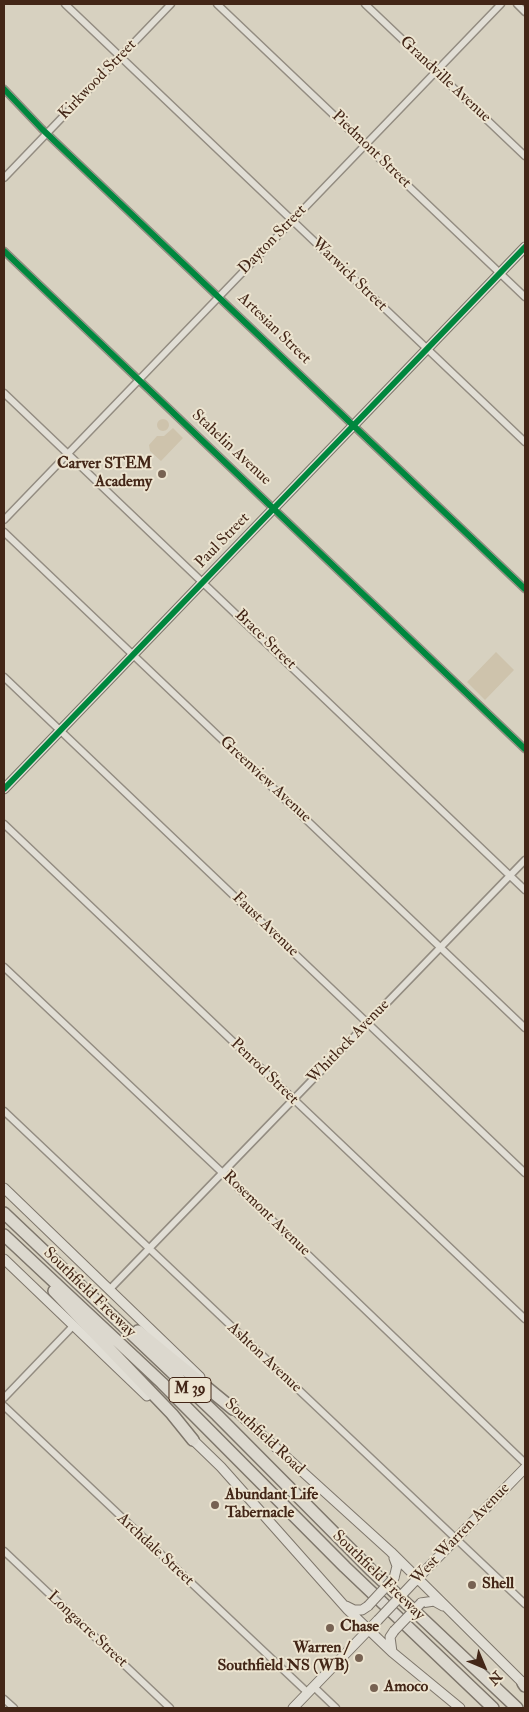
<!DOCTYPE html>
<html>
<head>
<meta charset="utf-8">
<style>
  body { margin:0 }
  #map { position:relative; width:529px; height:1712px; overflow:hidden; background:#d7d1c0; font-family:"IM FELL Double Pica",serif }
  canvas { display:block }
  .frame { position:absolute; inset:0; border:5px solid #432617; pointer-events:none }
  .north { position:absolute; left:459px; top:1642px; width:50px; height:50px; -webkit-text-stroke:4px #ece4d0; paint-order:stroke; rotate:135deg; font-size:14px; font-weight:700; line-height:20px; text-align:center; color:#432617 }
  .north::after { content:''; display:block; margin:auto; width:18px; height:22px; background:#432617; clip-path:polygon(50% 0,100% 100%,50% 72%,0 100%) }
</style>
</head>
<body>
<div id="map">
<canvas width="529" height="1712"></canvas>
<div class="frame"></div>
<div class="north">N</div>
</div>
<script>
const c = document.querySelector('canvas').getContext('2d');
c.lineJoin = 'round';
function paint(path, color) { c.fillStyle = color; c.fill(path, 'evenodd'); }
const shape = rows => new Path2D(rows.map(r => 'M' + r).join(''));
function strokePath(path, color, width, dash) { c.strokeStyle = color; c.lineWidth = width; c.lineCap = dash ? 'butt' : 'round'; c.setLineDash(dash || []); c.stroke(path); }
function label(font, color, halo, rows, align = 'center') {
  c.font = font + ' "IM FELL Double Pica",serif'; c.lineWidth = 4; c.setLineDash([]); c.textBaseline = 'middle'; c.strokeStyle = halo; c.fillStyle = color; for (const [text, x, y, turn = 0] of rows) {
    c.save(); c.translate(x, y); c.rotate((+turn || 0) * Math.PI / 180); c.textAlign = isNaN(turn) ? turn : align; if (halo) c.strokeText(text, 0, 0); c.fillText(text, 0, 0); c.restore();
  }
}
paint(shape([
  '157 425a6 6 0 1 1 12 0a6 6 0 1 1-12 0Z',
  [173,428,183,438,161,461,150,451,149,445,157,436,164,436],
  [496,652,514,670,485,700,467,682]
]), '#cec3ac');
const street = shape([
  [65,4,525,442],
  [217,4,525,297],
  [365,4,525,156],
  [517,4,525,12],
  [4,89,42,129,525,589],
  [4,178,171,4],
  [4,251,525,749],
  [4,393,525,890],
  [4,520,501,4],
  [4,532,525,1028],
  [4,677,525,1173],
  [4,824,525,1319],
  [4,967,229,1179,525,1463],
  [4,1111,525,1604],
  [110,1289,525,860],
  [4,1398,74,1325],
  [4,1406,308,1693],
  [4,1551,170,1708],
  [314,1687,336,1708],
  [4,1699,14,1708]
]);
const secondary = shape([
  [4,789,525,247],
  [4,1188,200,1377],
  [4,1259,147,1396],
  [229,1405,391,1552,525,1685],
  [189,1436,221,1467,348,1610,392,1652,460,1708],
  [394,1558,397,1566,394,1578],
  [414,1582,525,1468],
  [421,1603,434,1601,443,1606],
  [346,1606,354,1610,362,1610,368,1606],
  [392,1652,390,1637,394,1631],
  [293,1708,378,1620]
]);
const highway = shape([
  [4,1213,217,1415,372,1571,517,1708],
  [4,1235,162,1383,345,1567,493,1708],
  [54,1291,172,1414,193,1440],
  [138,1331,233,1409],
  [523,1683,525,1686]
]);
strokePath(street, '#938c81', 9);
strokePath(secondary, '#7e766b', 11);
strokePath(highway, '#7e766b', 14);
strokePath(street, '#e1ded5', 6);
strokePath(secondary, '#e1ded5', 9);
strokePath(highway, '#dcd8ce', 11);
const secondaryBridge = shape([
  [368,1606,394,1578],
  [378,1620,414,1582],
  [394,1631,421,1603]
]);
strokePath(secondaryBridge, '#7e766b', 11, []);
strokePath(secondaryBridge, '#e1ded5', 9);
strokePath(shape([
  [4,89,42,129,525,589],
  [4,251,525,749],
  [4,789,525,247]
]), '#00873e', 6);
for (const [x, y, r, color] of [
  [162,474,5,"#776252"],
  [215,1505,5,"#776252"],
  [472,1585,5,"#776252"],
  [330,1628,5,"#776252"],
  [359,1658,5,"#776252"],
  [374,1688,5,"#776252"]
]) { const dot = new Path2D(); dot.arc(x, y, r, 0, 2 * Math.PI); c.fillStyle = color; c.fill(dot); strokePath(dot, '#ece4d0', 2); }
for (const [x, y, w] of [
  [190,1390,42]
]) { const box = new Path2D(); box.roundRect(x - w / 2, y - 12.5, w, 25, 4); c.fillStyle = '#ece4d0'; c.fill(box); strokePath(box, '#432617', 1); }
label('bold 15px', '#432617', null, [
  ["M 39",190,1390]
]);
label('16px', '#432617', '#ece4d0', [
  ["Kirkwood Street",98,80,-46],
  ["Grandville Avenue",445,80,43],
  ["Piedmont Street",371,150,44],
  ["Dayton Street",273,240,-46],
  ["Warwick Street",349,275,44],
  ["Artesian Street",274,329,44],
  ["Stahelin Avenue",231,448,43],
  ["Paul Street",223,541,-46],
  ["Brace Street",265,640,44],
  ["Greenview Avenue",265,780,43],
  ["Faust Avenue",265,925,44],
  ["Whitlock Avenue",349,1042,-46],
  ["Penrod Street",264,1072,44],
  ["Rosemont Avenue",266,1214,44],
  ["Southfield Freeway",89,1293,44],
  ["Ashton Avenue",264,1358,43],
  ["Southfield Road",264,1437,43],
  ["West Warren Avenue",461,1534,-46],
  ["Archdale Street",155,1550,43],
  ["Southfield Freeway",378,1576,44],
  ["Longacre Street",87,1630,43]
]);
label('bold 16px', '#432617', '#ece4d0', [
  ["Carver STEM",152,465,"right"],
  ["Academy",152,483,"right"],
  ["Abundant Life",225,1496],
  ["Tabernacle",225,1514],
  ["Shell",482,1585],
  ["Chase",340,1628],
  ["Warren /",349,1649,"right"],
  ["Southfield NS (WB)",349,1667,"right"],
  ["Amoco",384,1688]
], 'left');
</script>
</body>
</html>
